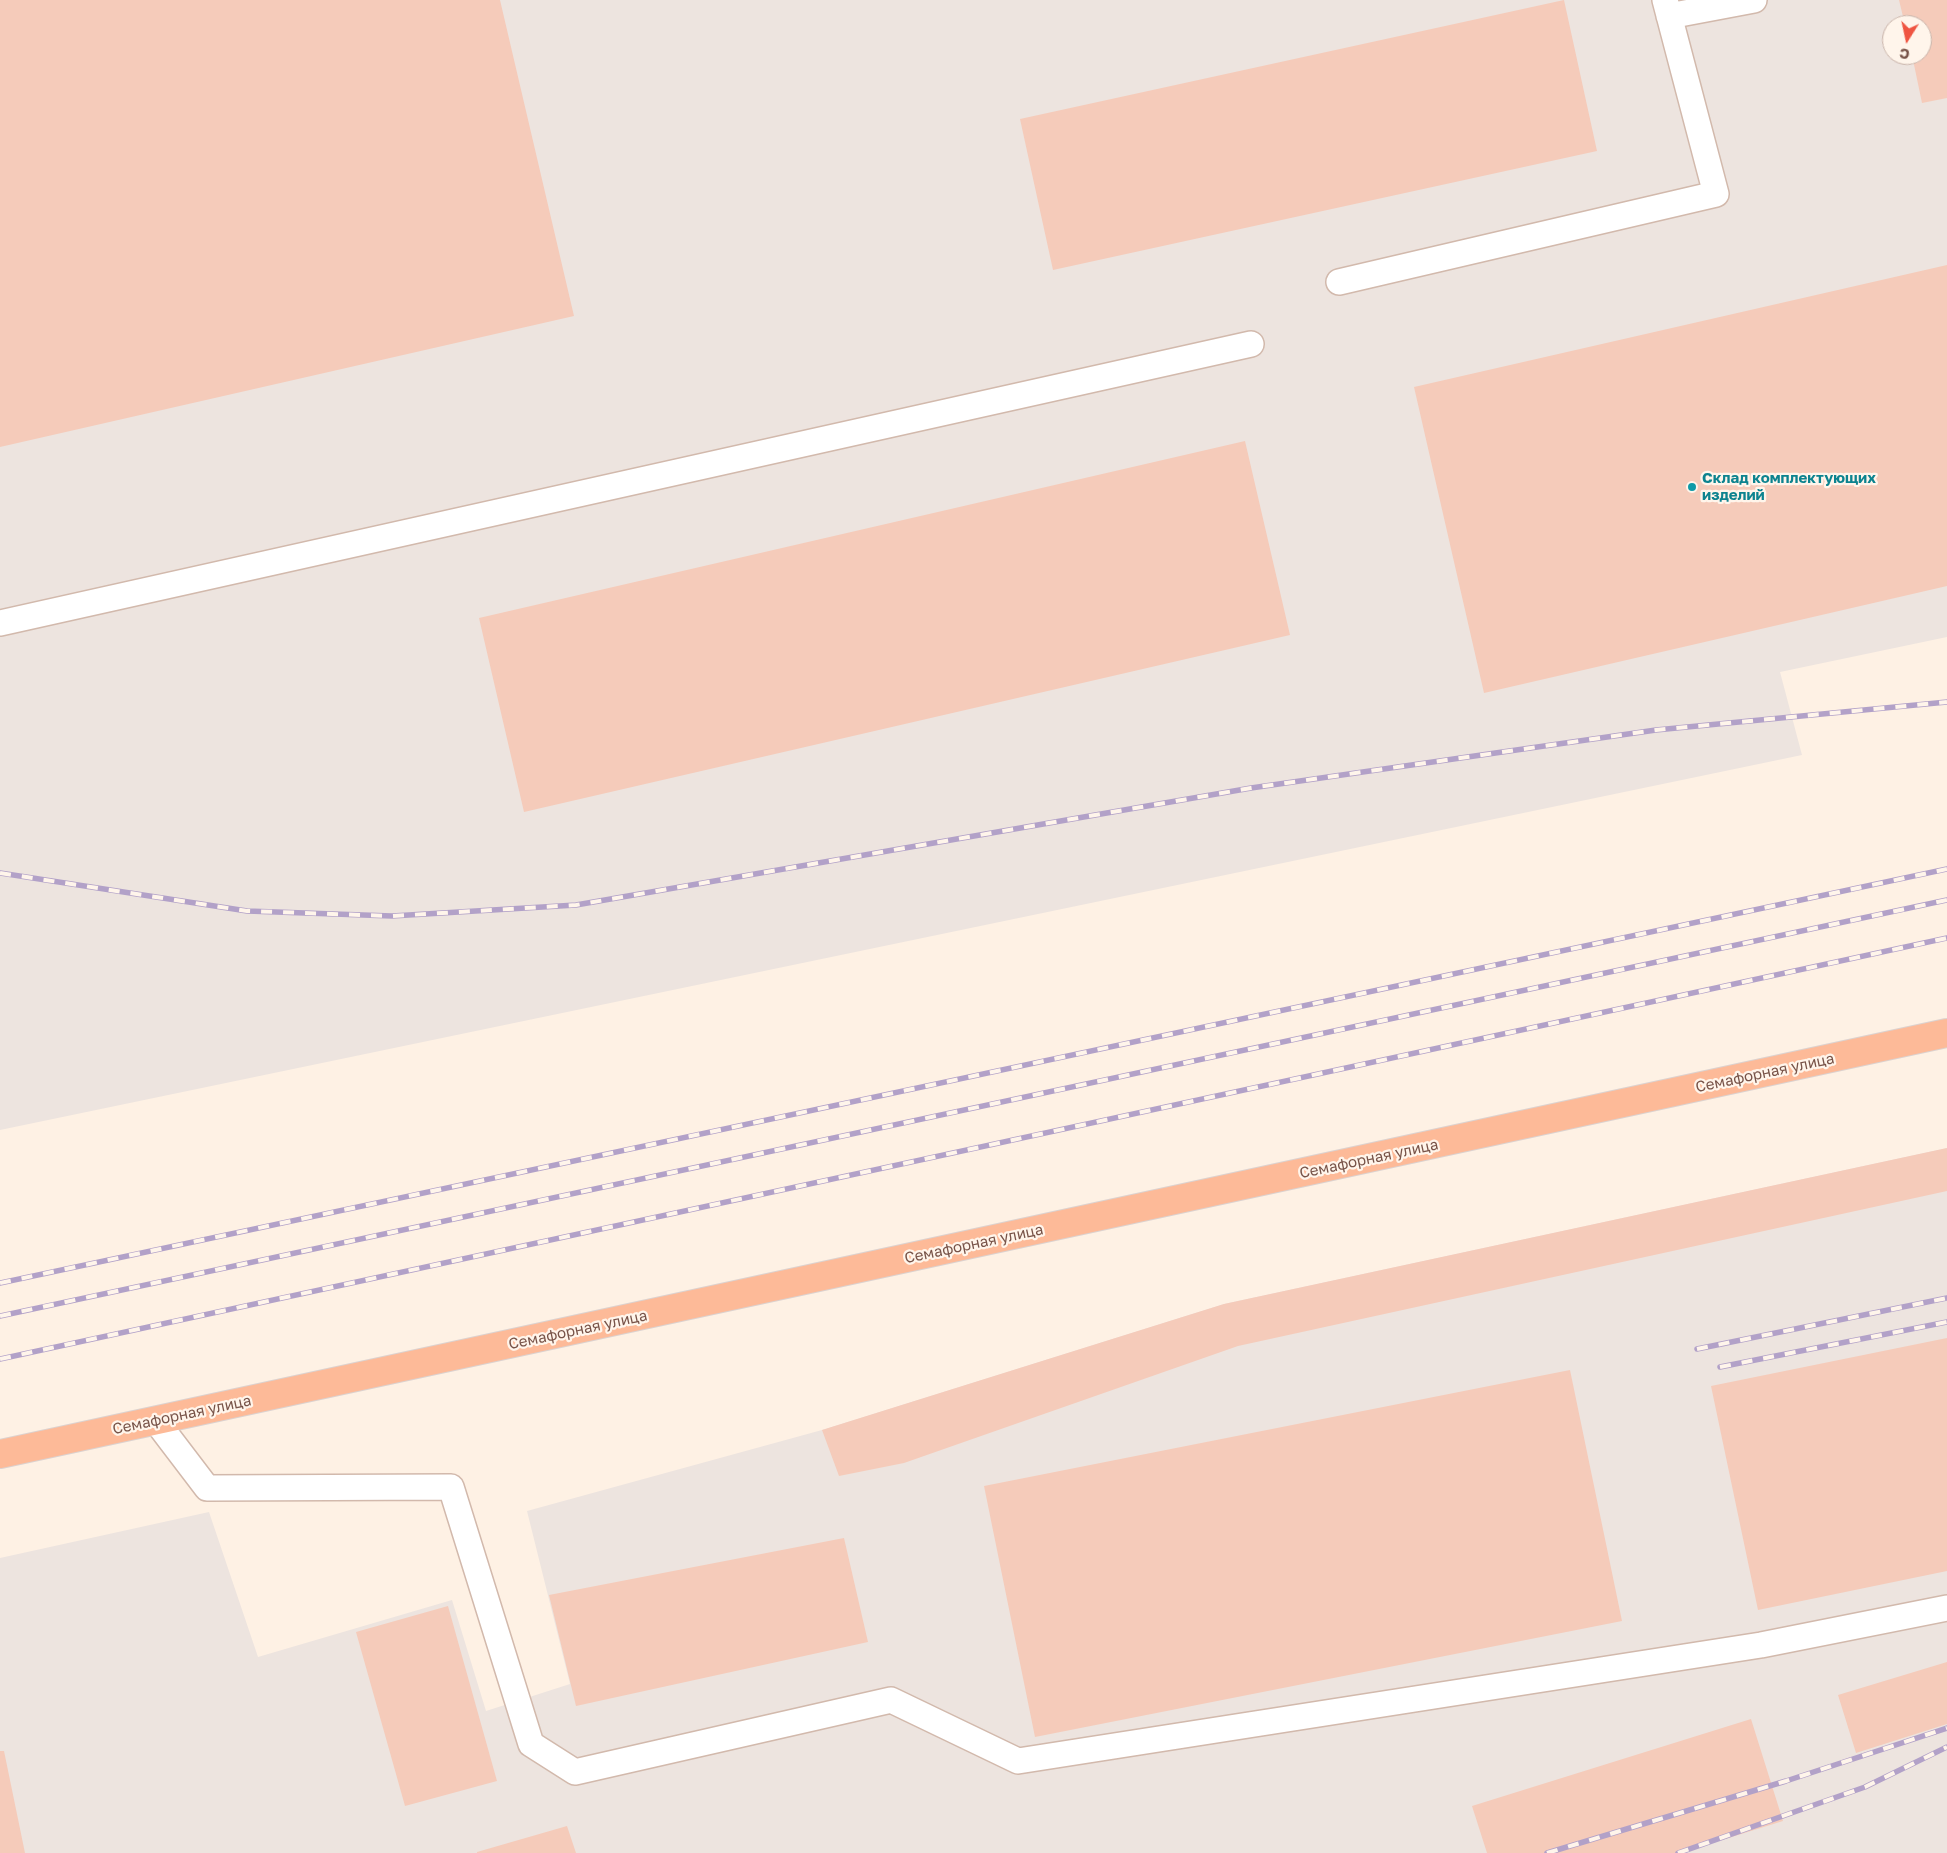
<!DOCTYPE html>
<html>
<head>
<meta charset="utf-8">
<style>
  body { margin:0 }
  #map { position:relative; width:1947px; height:1853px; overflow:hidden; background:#fef1e4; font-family:"Golos Text",sans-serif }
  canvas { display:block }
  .north { position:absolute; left:1882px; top:15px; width:50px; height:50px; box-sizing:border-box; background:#fff5eb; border:1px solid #c9b4aa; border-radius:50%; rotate:190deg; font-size:14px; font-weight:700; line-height:20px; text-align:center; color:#785348 }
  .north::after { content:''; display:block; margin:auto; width:18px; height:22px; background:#ef5542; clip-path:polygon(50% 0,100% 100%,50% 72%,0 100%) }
</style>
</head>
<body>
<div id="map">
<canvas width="1947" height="1853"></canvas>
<div class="north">С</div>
</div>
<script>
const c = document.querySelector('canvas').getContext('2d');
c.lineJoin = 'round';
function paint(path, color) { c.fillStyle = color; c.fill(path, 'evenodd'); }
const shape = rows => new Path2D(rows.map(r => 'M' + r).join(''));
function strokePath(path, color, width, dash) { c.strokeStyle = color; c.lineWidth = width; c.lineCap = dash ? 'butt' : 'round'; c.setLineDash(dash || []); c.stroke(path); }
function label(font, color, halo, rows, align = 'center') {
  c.font = font + ' "Golos Text",sans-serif'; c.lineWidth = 4.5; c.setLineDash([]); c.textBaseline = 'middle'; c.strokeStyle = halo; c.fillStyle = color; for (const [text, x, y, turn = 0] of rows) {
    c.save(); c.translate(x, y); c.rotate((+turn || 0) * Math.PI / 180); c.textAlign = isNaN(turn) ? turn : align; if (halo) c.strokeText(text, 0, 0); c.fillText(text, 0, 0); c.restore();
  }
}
paint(shape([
  [0,0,1947,0,1947,637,1780,672,1802,755,0,1130],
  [1892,25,1922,25,1922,55,1892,55],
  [1947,1148,1947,1853,0,1853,0,1558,209,1512,258,1657,452,1600,486,1711,570,1684,527,1511,822,1430,1224,1304]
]), '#ede4df');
paint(shape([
  [0,0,500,0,574,316,0,447],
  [1564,0,1597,151,1053,270,1020,119],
  [1899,0,1947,0,1947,98,1922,103,1912,55,1922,55,1922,25,1905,25],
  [1947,265,1947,586,1484,693,1414,387],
  [1245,441,1290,635,524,812,479,618],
  [1947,1148,1947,1191,1238,1346,904,1463,839,1476,822,1430,1224,1304],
  [1947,1338,1947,1571,1758,1610,1711,1386],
  [1570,1370,1622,1621,1035,1737,984,1486],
  [844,1538,868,1642,576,1706,549,1595],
  [448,1606,497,1781,405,1806,356,1632],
  [1947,1662,1947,1724,1856,1753,1838,1695],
  [1751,1719,1783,1821,1680,1853,1487,1853,1472,1806],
  [0,1751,4,1751,25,1853,0,1853],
  [567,1826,576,1853,477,1853,477,1852]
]), '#f5cbba');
const service = shape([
  [1669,16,1754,0],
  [1339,282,1716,194,1665,0],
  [0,623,1251,344],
  [156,1421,207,1488,451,1487,531,1744,575,1772,891,1700,1018,1761,1761,1645,1947,1608]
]);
const trunk = shape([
  [0,1454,1947,1033]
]);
strokePath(service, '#d2b9ac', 28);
strokePath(trunk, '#dcd2cf', 30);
strokePath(service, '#fff', 25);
strokePath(trunk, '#fdba98', 28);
const rail = shape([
  [0,873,247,911,392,916,576,905,1251,788,1656,730,1947,702],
  [0,1283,1947,869],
  [0,1316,1947,900],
  [1697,1349,1947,1298],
  [0,1359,1947,938],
  [1720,1367,1947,1322],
  [1547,1853,1786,1781,1947,1728],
  [1678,1853,1865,1787,1947,1747]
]);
strokePath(rail, '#b2a1c8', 5.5);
strokePath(rail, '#fff5eb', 4, [11]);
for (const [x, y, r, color] of [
  [1692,487,5,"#0f9aa8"]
]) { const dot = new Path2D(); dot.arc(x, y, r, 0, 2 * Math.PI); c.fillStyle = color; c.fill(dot); strokePath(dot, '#fff5eb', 2); }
label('bold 15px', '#0d838f', '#fff5eb', [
  ["Склад комплектующих",1702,478],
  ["изделий",1702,495]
], 'left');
label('15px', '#785348', '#fff5eb', [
  ["Семафорная улица",1765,1073,-12],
  ["Семафорная улица",1369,1159,-12],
  ["Семафорная улица",974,1244,-12],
  ["Семафорная улица",578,1330,-12],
  ["Семафорная улица",182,1415,-12]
]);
</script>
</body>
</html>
